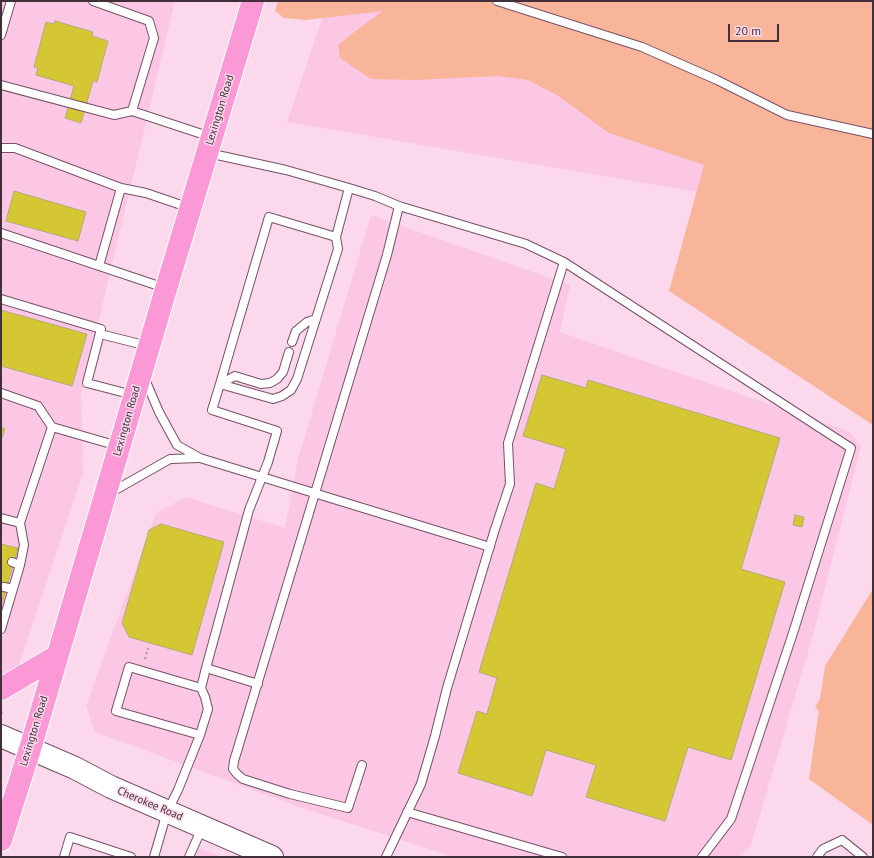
<!DOCTYPE html>
<html>
<head>
<meta charset="utf-8">
<style>
  body { margin:0 }
  #map { position:relative; width:874px; height:858px; overflow:hidden; background:#fcd8ec; font-family:"PT Sans",sans-serif }
  canvas { display:block }
  .frame { position:absolute; inset:0; border:2px solid #412f39; pointer-events:none }
  .scale { position:absolute; left:728px; top:24px; width:51px; height:18px; box-sizing:border-box; border:2px solid #412f39; border-top:0; padding-left:5px; font-size:12px; line-height:14px; white-space:nowrap; color:#412f39; -webkit-text-stroke:3px #fcd8ec; paint-order:stroke }
</style>
</head>
<body>
<div id="map">
<canvas width="874" height="858"></canvas>
<div class="frame"></div>
<div class="scale">20 m</div>
</div>
<script>
const c = document.querySelector('canvas').getContext('2d');
c.lineJoin = 'round';
function paint(path, color) { c.fillStyle = color; c.fill(path, 'evenodd'); }
const shape = rows => new Path2D(rows.map(r => 'M' + r).join(''));
function strokePath(path, color, width, dash) { c.strokeStyle = color; c.lineWidth = width; c.lineCap = dash ? 'butt' : 'round'; c.setLineDash(dash || []); c.stroke(path); }
function label(font, color, halo, rows, align = 'center') {
  c.font = font + ' "PT Sans",sans-serif'; c.lineWidth = 3; c.setLineDash([]); c.textBaseline = 'middle'; c.strokeStyle = halo; c.fillStyle = color; for (const [text, x, y, turn = 0] of rows) {
    c.save(); c.translate(x, y); c.rotate((+turn || 0) * Math.PI / 180); c.textAlign = isNaN(turn) ? turn : align; if (halo) c.strokeText(text, 0, 0); c.fillText(text, 0, 0); c.restore();
  }
}
paint(shape([
  [1,1,175,1,81,395,83,473,18,668,1,681],
  [328,1,873,1,873,222,287,122],
  [371,215,570,285,560,332,850,432,861,446,814,632,751,845,739,857,454,857,305,809,95,732,86,706,156,513,186,497,285,528,298,459],
  [199,848,222,857,196,857]
]), '#fbc7e5');
paint(shape([
  [278,1,873,1,873,425,669,291,704,165,609,133,557,95,528,80,498,76,417,80,371,79,340,58,338,45,353,33,383,11,306,20,284,18,275,11],
  [873,589,873,825,809,779,819,711,815,707,820,699,825,666]
]), '#f8b59a');
const building = shape([
  [55,21,93,32,92,36,108,41,97,82,93,81,81,123,65,118,74,86,36,75,38,68,34,67,46,22,54,24,55,21],
  [14,191,86,212,78,241,6,221,14,191],
  [1,310,87,334,72,386,1,366,1,310],
  [542,375,586,388,588,380,780,438,741,569,785,582,731,760,688,747,665,821,586,797,596,765,546,750,532,796,458,773,477,711,487,714,497,678,479,672,536,483,554,489,566,449,523,436,542,375],
  [1,427,5,429,1,441,1,427],
  [795,515,804,517,802,527,793,525,795,515],
  [161,524,224,542,192,655,129,637,122,623,149,530,161,524],
  [1,544,18,548,1,607,1,544]
]);
paint(building, '#d5c633');
strokePath(building, '#b1ac80', 1);
const lane = shape([
  [93,1,149,21,154,38,132,111,211,137],
  [497,1,642,47,717,80,787,115,873,134],
  [1,35,11,1],
  [1,85,114,115,132,111],
  [1,148,15,148,121,188,146,193,190,208],
  [208,153,286,170,349,188,375,196,399,206,526,244,564,262,851,448,793,633,731,819,702,857],
  [1,233,165,288],
  [99,266,121,188],
  [1,299,101,329,87,383,133,395],
  [100,334,148,346],
  [292,342,296,331,307,322,316,319],
  [144,377,159,412,177,445,200,458,490,547],
  [220,384,273,399,282,396,291,390,297,379,338,249,336,237],
  [220,384,235,376,261,384,270,383,277,379,283,372,289,352],
  [1,393,38,406,52,427],
  [110,493,170,459,199,458],
  [1,518,20,523,52,427,118,446],
  [12,562,20,565],
  [4,587,13,589],
  [1,629,20,565,24,545,20,523],
  [206,668,258,684],
  [200,735,116,711,129,667,201,688],
  [362,765,348,808,290,794,243,779,237,774,233,769,234,761,387,255,399,206],
  [407,812,562,857],
  [64,857,70,837,131,857],
  [154,857,167,812,178,790,200,735,208,709,205,697,201,688,206,668,249,510,268,462,277,431,212,410,220,384,269,217,336,237,349,188],
  [189,857,202,828],
  [386,857,421,784,435,736,447,688,495,529,510,484,508,443,564,262],
  [817,857,823,849,842,840,863,857]
]);
const secondary = shape([
  [1,736,75,768,111,787,272,857]
]);
const highway = shape([
  [1,689,57,656],
  [1,840,30,749,166,289,253,1]
]);
strokePath(lane, '#765066', 10);
strokePath(secondary, '#765066', 24);
strokePath(highway, '#fff', 24);
strokePath(shape([
  [145,659,148,648],
  [1,712,2,714]
]), '#b598a8', 2.5, [2, 3]);
strokePath(lane, '#fff', 8);
strokePath(secondary, '#fff', 22);
strokePath(highway, '#fa99d5', 22);
label('11px', '#412f39', '#fcd8ec', [
  ["Lexington Road",220,110,-73],
  ["Lexington Road",127,421,-74],
  ["Lexington Road",34,731,-73],
  ["Cherokee Road",150,804,23]
]);
</script>
</body>
</html>
